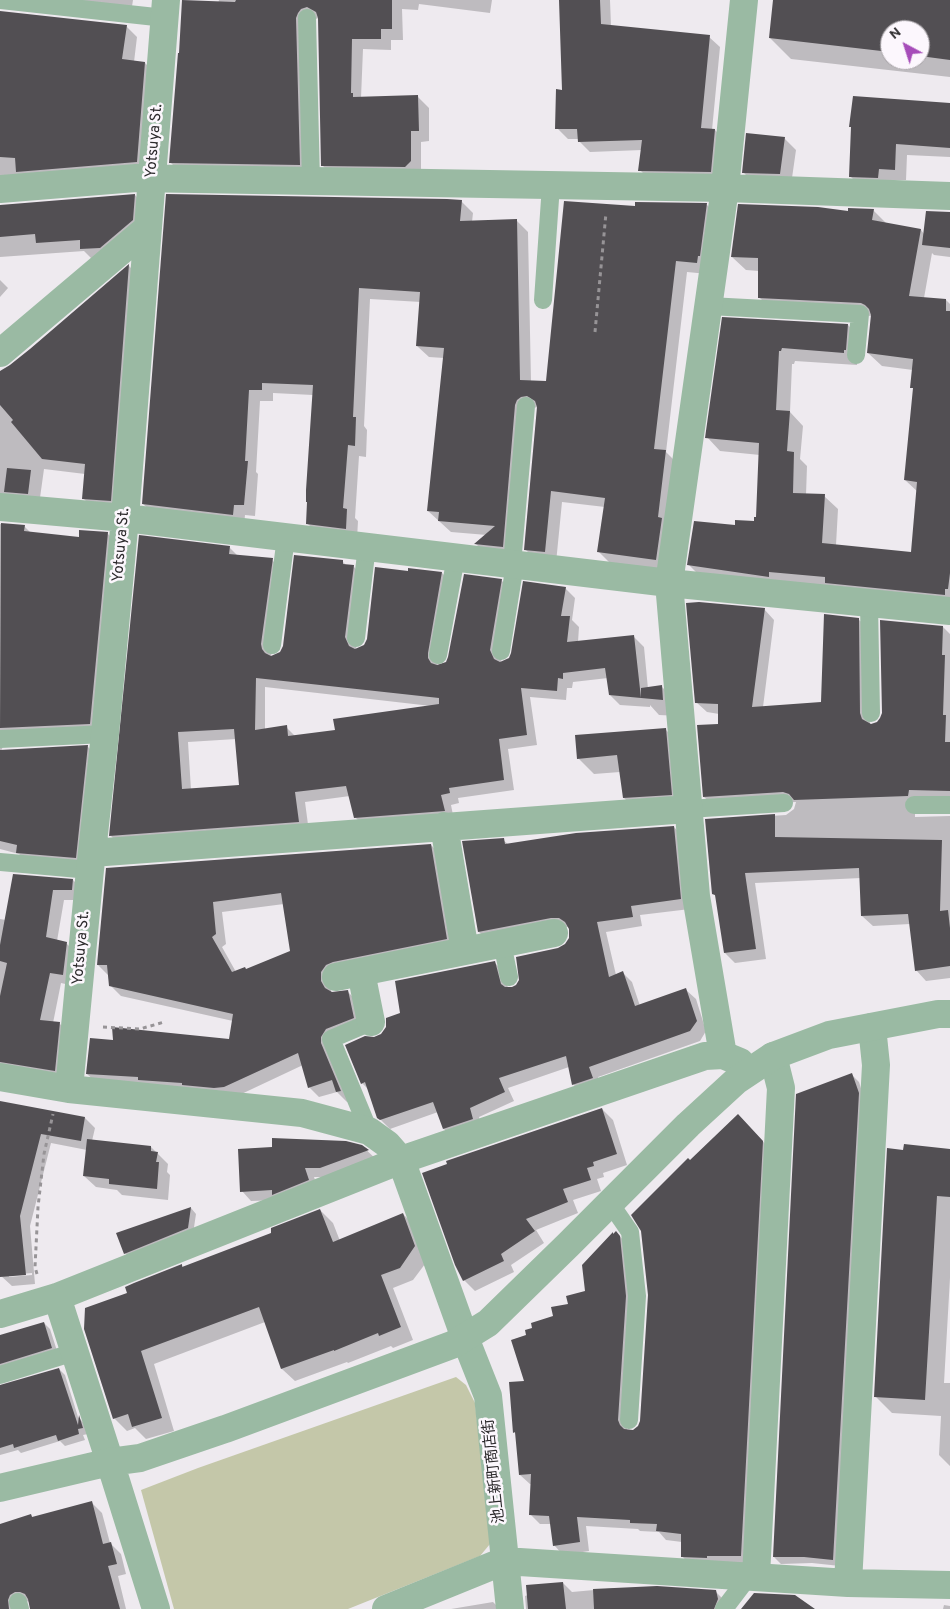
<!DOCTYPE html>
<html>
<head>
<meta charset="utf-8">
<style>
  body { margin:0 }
  #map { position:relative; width:950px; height:1609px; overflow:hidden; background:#eeeaef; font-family:Overpass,sans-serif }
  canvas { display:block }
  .north { position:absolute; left:880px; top:20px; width:50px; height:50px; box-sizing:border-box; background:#fcf7fd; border:1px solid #a9a5a9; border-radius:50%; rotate:320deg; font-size:14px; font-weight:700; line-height:20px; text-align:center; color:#2c2a2c }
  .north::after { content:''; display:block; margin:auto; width:18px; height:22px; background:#a64db9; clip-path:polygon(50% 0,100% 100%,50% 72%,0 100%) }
</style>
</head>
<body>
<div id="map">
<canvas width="950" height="1609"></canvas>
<div class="north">N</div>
</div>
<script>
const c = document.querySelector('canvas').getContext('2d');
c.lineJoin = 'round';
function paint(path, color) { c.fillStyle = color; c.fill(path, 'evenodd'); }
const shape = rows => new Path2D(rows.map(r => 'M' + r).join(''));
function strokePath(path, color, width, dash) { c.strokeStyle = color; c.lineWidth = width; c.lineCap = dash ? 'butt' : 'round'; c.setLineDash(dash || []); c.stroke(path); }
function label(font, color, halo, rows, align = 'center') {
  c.font = font + ' Overpass,"Noto Sans JP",sans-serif'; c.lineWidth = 5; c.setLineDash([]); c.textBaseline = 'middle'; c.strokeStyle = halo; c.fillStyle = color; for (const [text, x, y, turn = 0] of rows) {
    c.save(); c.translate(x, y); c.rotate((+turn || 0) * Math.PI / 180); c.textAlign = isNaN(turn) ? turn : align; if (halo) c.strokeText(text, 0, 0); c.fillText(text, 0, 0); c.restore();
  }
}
paint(shape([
  [456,1377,466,1385,475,1403,490,1544,480,1556,348,1609,174,1609,141,1490,198,1468]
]), '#c4c7a9');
paint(shape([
  [15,0,133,0,131,13],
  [219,0,492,0,490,13,419,4,418,10,402,9,403,40,391,40,391,50,363,49,361,98,418,97,429,108,429,141,421,142,421,172,333,176,322,165,319,18,312,20,310,176,181,173,170,162],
  [561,0,610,0,611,26,709,37,720,47,712,130,715,130,726,141,721,182,651,181,640,170,642,150,590,152,579,141,579,139,568,139,557,128,563,91],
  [774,0,950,0,950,77,791,59,770,38],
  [890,30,920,30,920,60,890,60],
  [0,12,126,26,137,37,134,62,145,63,156,74,148,173,0,189],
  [950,104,950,157,907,155,906,180,890,180,889,188,861,187,850,176],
  [784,138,796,150,791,185,755,184,744,173],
  [135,195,145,206,143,231,92,259,84,251,0,257,0,206],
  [167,195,461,201,473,213,472,222,516,220,528,232,531,382,547,383,636,207,707,205,718,216,708,274,687,272,666,452,677,463,668,571,610,563,598,551,605,507,562,502,556,563,537,561,525,549,538,407,533,408,514,558,487,555,476,544,487,535,451,532,428,511,444,358,429,357,417,346,421,302,370,299,364,426,367,430,366,457,359,456,355,518,358,521,357,539,319,535,307,523,313,395,273,393,273,401,260,401,256,472,258,474,255,516,245,515,244,526,155,515,143,504],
  [873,210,887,224,921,230,924,234,950,214,950,257,934,255,932,253,924,298,946,300,950,304,950,607,702,578,689,565,736,526,755,522,757,519,760,455,720,451,707,437,724,319,848,325,861,339,857,365,795,361,794,364,792,364,790,412,803,426,800,459,807,466,806,495,824,496,838,509,836,545,912,554,918,492,905,480,914,389,912,387,913,370,882,366,868,353,872,316,773,311,759,297,759,271,746,270,732,257,849,212],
  [129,266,140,277,122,512,95,510,83,498,85,474,44,469,39,505,0,508,0,405,2,405,0,403,0,373,58,327],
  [0,280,8,288,0,297],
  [0,524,24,526,31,533,80,538,107,533,119,545,101,735,5,742,1,751,88,747,99,758,87,869,29,864,19,854,0,849],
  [229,547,238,556,272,560,282,570,271,657,281,653,342,561,347,566,353,566,363,576,356,650,365,646,410,569,442,573,452,583,437,667,447,663,501,580,511,590,501,663,510,659,565,588,575,598,572,620,579,627,578,642,634,637,644,647,648,689,662,687,679,704,680,716,659,715,650,705,650,707,620,705,610,695,608,678,573,682,572,688,567,688,566,700,530,697,537,745,508,749,514,790,458,798,459,803,451,805,454,820,365,827,355,817,350,796,305,802,309,832,121,846,111,836],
  [265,687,431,706,336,731,295,736,286,727,265,730],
  [236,739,240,786,191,790,188,742],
  [764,609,774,620,763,707,822,704,858,619,869,629,870,725,878,723,943,627,950,634,950,805,915,811,915,817,950,816,950,978,926,981,916,970,910,924,873,926,862,916,861,878,755,883,766,959,735,963,725,953,717,898,713,893,706,820,786,815,794,809,796,802,715,807,704,797,719,725,719,714,707,712,696,702],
  [665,729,681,745,687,810,640,814,624,798,620,772,594,774,578,758],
  [674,827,683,837,690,909,640,915,642,926,606,932,616,975,623,973,632,982,640,1006,686,990,696,999,706,1031,700,1041,598,1077,601,1087,582,1094,573,1084,569,1067,508,1088,514,1101,479,1117,482,1128,453,1138,444,1129,438,1112,390,1129,378,1117,368,1089,362,1083,374,1039,382,1035,402,1014,494,962,504,972,508,988,512,989,558,949,566,945,570,939,569,927,561,927,488,941,479,932,464,842,503,840,509,845],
  [431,845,441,855,457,949,331,982,331,993,348,992,358,1002,364,1028,337,1039,350,1101,347,1102,337,1092,319,1097,309,1087,303,1065,235,1097,98,1084,87,1074,115,1041,230,1040,233,1021,121,996,110,985,108,975,98,965,107,869],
  [284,904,291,952,246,970,236,972,222,947,226,944,222,912],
  [14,875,73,880,84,891,83,900,64,900,57,941,67,944,78,955,74,986,61,983,53,1023,59,1023,70,1034,66,1081,0,1078,0,919,6,920],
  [852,1075,859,1082,865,1101,840,1566,812,1563,781,1564,774,1557],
  [0,1102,85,1118,95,1128,92,1141,151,1147,168,1164,167,1172,170,1175,168,1200,122,1195,117,1190,96,1187,84,1176,87,1150,51,1143,30,1226,35,1284,12,1286,0,1275],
  [32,1273,32,1275,9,1277,9,1275],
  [602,1109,613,1120,627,1165,603,1173,604,1177,597,1179,601,1191,573,1200,578,1213,536,1230,544,1243,511,1265,514,1272,475,1291,464,1280],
  [747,1125,772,1151,750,1565,691,1566,682,1556,682,1542,666,1540,659,1532,640,1531,638,1529,586,1526,589,1551,563,1555,554,1545,551,1524,540,1524,530,1514,532,1484,530,1484,520,1475,517,1435,514,1432,525,1382,528,1336,587,1292,613,1233,614,1235,616,1232,625,1242,635,1306,627,1431,634,1431,639,1427,690,1162],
  [362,1146,377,1160,330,1177,314,1177,318,1189,279,1200,251,1201,242,1191],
  [950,1150,950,1278,944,1383,950,1383,950,1466,939,1455,941,1416,892,1413,875,1396,904,1151],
  [191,1208,196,1214,193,1234,130,1259,125,1253],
  [320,1210,333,1223,340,1241,403,1214,416,1227,428,1260,413,1280,393,1288,413,1340,393,1348,391,1346,348,1363,347,1362,295,1381,282,1369,265,1322,154,1364,174,1431,146,1439,135,1428,127,1431,114,1418,128,1293,182,1265,184,1268,273,1234],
  [44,1323,50,1329,58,1354,0,1374,0,1336],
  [59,1369,65,1375,78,1417,84,1423,88,1434,83,1435,85,1440,65,1446,60,1441,21,1453,18,1450,0,1455,0,1386],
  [92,1503,102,1513,110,1543,121,1554,126,1574,118,1576,126,1609,31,1609,30,1602,26,1601,19,1609,0,1609,0,1525,31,1515,33,1518],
  [563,1583,572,1592,616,1588,618,1589,715,1591,730,1606,731,1609,526,1609,525,1596],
  [493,1602,500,1609,451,1609],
  [944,1605,950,1606,950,1609,943,1609]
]), '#0003');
paint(shape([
  [182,0,235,2,236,0,392,0,392,29,381,29,381,39,352,39,351,93,353,93,353,97,418,95,419,131,411,131,411,161,405,167,321,166,318,18,316,12,307,7,301,9,298,13,296,18,300,165,169,163,178,53,179,53],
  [559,0,600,0,601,24,710,35,701,128,715,129,711,172,638,171,642,140,578,142,577,129,555,129,556,89,562,90],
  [773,0,950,0,950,60,920,56,920,30,890,30,890,52,769,38],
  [0,11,127,25,122,59,145,62,137,162,16,172,15,158,0,157],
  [853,96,950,103,950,148,896,144,895,170,879,169,878,178,849,177,851,127,849,127],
  [746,133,785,137,780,174,742,173],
  [135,194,133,220,100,248,80,249,80,240,36,243,35,234,0,237,0,205],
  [166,194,447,199,462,200,460,221,517,219,520,380,546,381,564,201,635,206,635,202,707,203,700,256,698,256,697,263,676,261,654,449,666,450,658,517,662,518,656,560,597,552,605,498,551,491,545,552,524,550,537,407,535,401,527,396,521,397,517,400,515,405,503,547,474,544,495,526,438,521,439,512,427,511,444,348,416,346,420,292,359,288,353,417,356,417,355,446,348,445,343,508,347,509,346,529,306,524,307,502,306,502,306,490,313,385,262,383,262,390,249,390,245,461,248,461,244,505,234,505,233,515,142,504],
  [738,204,818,207,848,211,848,208,874,209,872,220,921,229,909,296,946,299,946,311,950,311,950,573,948,589,945,589,945,595,825,583,825,577,769,572,769,577,687,565,694,521,735,525,735,520,754,521,754,517,756,517,759,443,705,438,722,317,848,324,846,350,844,350,844,353,782,348,781,351,779,351,776,410,790,411,787,451,794,452,793,493,825,494,822,543,911,552,917,482,904,480,913,388,910,388,913,359,867,353,871,315,869,309,865,305,861,303,758,298,758,258,731,257],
  [926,211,950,212,950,248,922,245],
  [129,264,111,501,82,499,85,464,42,459,11,422,13,420,0,405,0,371,10,365,30,349],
  [7,468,31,470,28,494,4,492],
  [1,523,25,525,24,531,79,537,79,530,108,532,90,724,0,728],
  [139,535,230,546,229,554,273,558,261,644,262,649,265,653,271,656,280,652,283,646,294,555,343,560,343,564,354,565,345,637,349,646,355,649,364,645,367,639,375,567,408,571,408,568,442,572,428,653,428,658,431,663,437,665,446,662,448,657,464,574,502,579,490,650,494,659,500,662,509,658,511,653,523,581,566,587,561,616,570,616,567,642,634,635,641,698,609,695,605,668,563,673,563,679,558,678,557,691,521,688,527,735,499,739,504,780,449,788,450,793,441,795,445,811,354,818,346,786,295,792,299,822,109,836],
  [256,678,439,698,439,704,333,719,335,730,288,736,287,725,255,730],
  [234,729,239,785,182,789,178,732],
  [699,602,765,608,752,707,821,702,824,614,859,618,860,713,862,719,871,724,877,722,880,718,882,713,880,620,943,626,942,655,945,655,943,715,946,715,945,742,950,742,950,791,909,790,908,796,794,800,789,794,783,792,703,797,697,725,718,724,718,704,695,703,686,603],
  [662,685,663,700,641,698,641,688],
  [666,728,672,795,623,798,617,755,577,759,575,735],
  [88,745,76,858,16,853,17,845,0,841,0,750],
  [775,814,775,837,942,840,940,911,948,910,950,928,950,966,915,971,908,914,861,916,859,868,745,873,756,949,724,953,715,895,712,894,705,819],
  [674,826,681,899,631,906,633,917,597,922,609,977,623,971,635,1006,686,988,697,1021,690,1031,589,1067,593,1078,572,1085,566,1056,499,1078,505,1092,470,1108,473,1119,443,1129,433,1102,380,1120,377,1118,365,1082,361,1084,345,1045,365,1036,374,1037,381,1034,386,1027,386,1018,400,1013,395,981,495,961,501,984,505,987,512,987,516,985,519,980,516,957,558,948,565,944,569,938,569,929,565,922,559,918,551,918,478,932,462,841,504,838,505,844,576,833],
  [431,844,447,939,333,962,326,965,321,972,321,981,325,988,332,992,348,990,354,1018,326,1029,321,1037,321,1043,341,1091,336,1092,332,1080,308,1088,298,1053,224,1087,214,1088,182,1085,182,1083,138,1080,138,1077,86,1074,90,1038,113,1040,112,1027,229,1039,233,1014,109,986,107,965,97,965,106,868],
  [281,893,290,951,246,969,245,967,232,972,212,937,216,934,213,902],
  [13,874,73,879,72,890,53,890,46,937,67,942,63,975,50,973,40,1020,60,1022,55,1071,0,1062,0,996,7,963,0,961,0,945],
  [852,1073,859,1093,833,1560,804,1557,773,1557,796,1094],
  [0,1101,85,1117,81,1141,41,1134,20,1216,26,1275,0,1277],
  [602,1108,617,1154,593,1162,594,1166,587,1168,591,1180,563,1189,568,1202,526,1219,535,1231,501,1254,504,1261,463,1281,455,1265,422,1173,447,1164,446,1161],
  [738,1114,763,1141,741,1556,707,1556,707,1558,681,1557,681,1534,656,1531,657,1524,630,1523,630,1520,577,1517,580,1542,553,1546,549,1516,529,1515,531,1474,519,1475,515,1432,513,1433,509,1382,524,1381,511,1340,526,1335,525,1330,532,1328,531,1323,553,1316,551,1307,568,1304,566,1296,585,1291,582,1265,613,1232,613,1234,616,1231,620,1236,626,1296,618,1420,620,1425,624,1429,633,1430,638,1426,640,1421,648,1295,641,1231,631,1215,688,1158,690,1160],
  [272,1138,346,1141,362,1145,369,1150,320,1168,305,1168,309,1180,272,1195,272,1190,240,1192,238,1149,272,1147],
  [87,1139,151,1146,151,1151,158,1152,156,1162,159,1162,157,1189,109,1184,109,1179,83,1176],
  [904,1144,950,1149,950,1197,937,1196,925,1400,874,1397,887,1148,903,1150],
  [191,1207,188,1228,124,1254,116,1233],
  [320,1209,333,1242,403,1213,415,1246,400,1268,381,1275,401,1327,379,1336,378,1333,334,1351,334,1350,281,1369,259,1307,141,1351,162,1418,132,1427,128,1414,113,1419,84,1329,85,1308,127,1293,125,1287,134,1283,182,1264,182,1267,271,1233,271,1228],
  [44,1322,52,1348,0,1364,0,1335],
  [59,1368,78,1425,79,1415,83,1428,78,1429,79,1434,58,1441,56,1435,14,1448,13,1444,0,1448,0,1385],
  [92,1501,103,1544,111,1542,117,1564,108,1566,120,1609,30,1609,28,1599,25,1594,20,1592,15,1592,10,1595,8,1600,9,1609,0,1609,0,1524,31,1514,32,1517],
  [563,1582,566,1609,528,1609,526,1585],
  [657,1586,716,1590,718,1599,714,1609,594,1609,593,1589],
  [754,1593,795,1595,815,1609,741,1609]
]), '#524f53');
strokePath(shape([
  [595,332,606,213],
  [103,1027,140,1029,164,1022],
  [37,1274,35,1267,38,1207,44,1154,53,1114]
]), '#979497', 3, [4, 4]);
strokePath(shape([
  [0,0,165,18],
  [307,18,311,181],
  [543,300,551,185],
  [709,306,860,314,856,355],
  [512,564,526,406],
  [869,603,871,713],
  [356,638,367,546],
  [272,645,286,537],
  [501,651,515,564],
  [438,655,456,557],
  [0,739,105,734],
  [914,805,950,805],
  [688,809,784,803],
  [0,862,90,870],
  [502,943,509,977],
  [369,1131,331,1039,371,1022],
  [610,1203,630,1232,637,1296,629,1420],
  [0,1375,75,1352],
  [18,1602,20,1609],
  [724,1609,749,1576]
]), '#9abaa3', 18);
strokePath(shape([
  [0,189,136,178,725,188,950,196],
  [0,353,148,228],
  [0,507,125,518,669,583,950,611],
  [444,826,465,951],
  [92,853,688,809],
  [361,972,371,1022],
  [336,977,554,933],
  [723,1055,696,896,669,583,725,188,744,0],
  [0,1077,69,1089,302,1113,369,1131,387,1144,401,1160,465,1338,488,1396,510,1609],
  [69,1089,90,870,105,734,125,518,166,0],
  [57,1297,110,1462],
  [0,1314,57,1297,401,1160,705,1056,723,1055,740,1062],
  [756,1576,781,1088,773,1056],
  [848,1583,876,1065,872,1027],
  [386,1609,504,1561,848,1583,950,1585]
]), '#9abaa3', 28);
strokePath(shape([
  [110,1462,156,1609],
  [0,1488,110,1462,140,1458,225,1429,454,1344,488,1323,568,1245,688,1125,737,1080,773,1056,829,1035,938,1014,950,1014]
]), '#9abaa3', 28);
label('15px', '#2c2a2c', '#fcf7fd', [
  ["Yotsuya St.",155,141,-85],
  ["Yotsuya St.",122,545,-85],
  ["Yotsuya St.",82,948,-85],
  ["池上新町商店街",495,1471,-96]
]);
</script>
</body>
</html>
